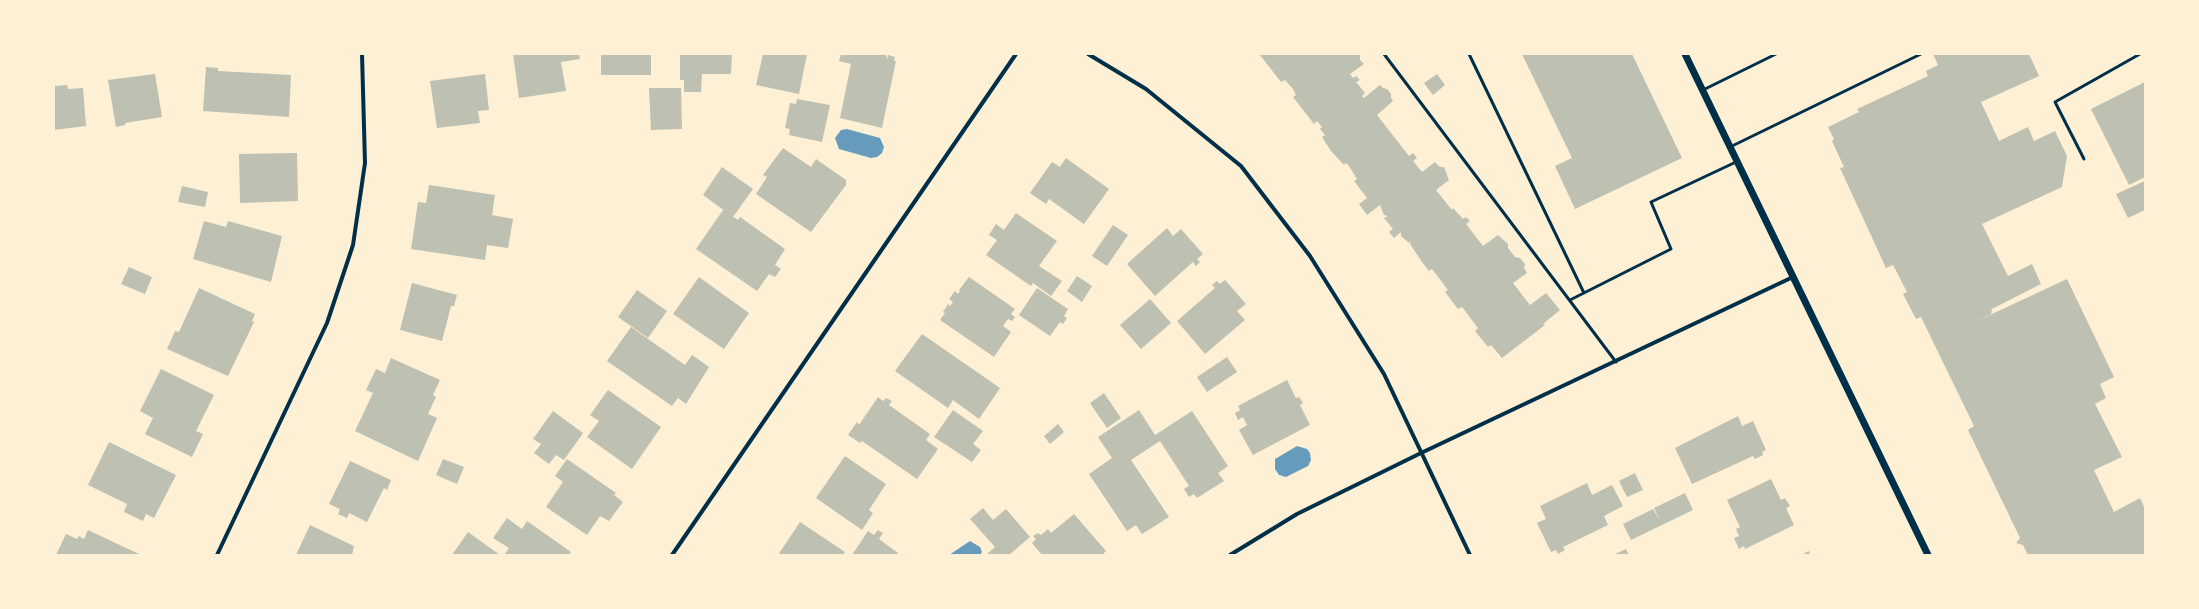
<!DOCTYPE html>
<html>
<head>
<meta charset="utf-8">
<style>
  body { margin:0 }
  #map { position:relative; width:2199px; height:609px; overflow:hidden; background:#fdf0d5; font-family:"Public Sans",sans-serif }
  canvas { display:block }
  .frame { position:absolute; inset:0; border:55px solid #fdf0d5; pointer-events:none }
</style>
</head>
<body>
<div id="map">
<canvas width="2199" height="609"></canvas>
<div class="frame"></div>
</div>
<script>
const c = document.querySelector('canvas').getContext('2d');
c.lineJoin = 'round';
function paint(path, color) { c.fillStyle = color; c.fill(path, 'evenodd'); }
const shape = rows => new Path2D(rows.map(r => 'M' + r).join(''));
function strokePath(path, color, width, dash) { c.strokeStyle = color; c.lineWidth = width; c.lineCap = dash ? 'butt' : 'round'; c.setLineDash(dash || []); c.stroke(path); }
paint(shape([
  [847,129,880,138,884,147,882,153,877,157,871,158,839,149,835,138,841,130],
  [1297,446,1307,449,1310,453,1311,460,1308,466,1286,477,1279,475,1275,469,1275,459],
  [970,541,980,547,982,552,980,555,949,555]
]), '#669bbc');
paint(shape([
  [513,54,579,54,580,59,561,62,566,91,519,98],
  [601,54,651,54,651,75,601,75],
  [680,54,732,54,731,74,702,74,701,92,684,92,684,80,680,80],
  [763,54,807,54,799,94,756,85],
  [841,54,886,54,887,60,888,55,895,57,894,61,896,61,882,128,840,118,851,64,839,61],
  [1262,54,1360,54,1360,60,1364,64,1350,74,1353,78,1356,76,1360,80,1356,82,1365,93,1362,96,1364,98,1380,85,1383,88,1387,89,1391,94,1391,98,1393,101,1377,115,1409,156,1413,153,1417,158,1413,161,1422,172,1435,162,1440,167,1444,167,1449,180,1436,190,1452,210,1453,208,1463,219,1466,217,1470,221,1466,224,1483,246,1498,235,1508,244,1508,248,1515,257,1520,258,1525,264,1524,268,1527,273,1513,283,1530,305,1546,293,1560,310,1543,324,1545,325,1502,358,1491,345,1488,347,1475,331,1478,328,1462,307,1458,309,1445,292,1448,290,1432,269,1429,271,1422,262,1410,244,1411,241,1409,243,1401,236,1401,232,1394,238,1389,232,1393,229,1384,218,1388,216,1384,215,1380,205,1367,215,1359,204,1367,198,1354,181,1357,179,1349,166,1346,163,1344,165,1331,151,1322,137,1325,135,1320,129,1322,127,1317,121,1314,124,1293,97,1296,95,1293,89,1285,80,1281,82,1260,55],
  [1522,54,1632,54,1682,158,1575,209,1555,166,1572,158],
  [1933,54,2029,54,2039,76,1981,102,1999,141,2028,127,2034,141,2055,131,2067,156,2062,187,1982,224,2008,276,2032,264,2041,284,1992,309,1991,314,1964,327,2067,279,2114,377,2100,384,2106,398,2095,404,2122,457,2094,470,2114,512,2140,498,2145,509,2145,555,2028,555,2023,545,2016,543,2020,538,1968,430,1974,426,1921,317,1916,319,1903,294,1907,292,1893,265,1886,268,1840,168,1844,167,1832,141,1834,139,1828,127,1859,112,1857,109,1928,76,1926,71,1938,65],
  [206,67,218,68,218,71,291,75,289,117,203,111],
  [155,74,162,117,125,123,125,125,116,127,108,80],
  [485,74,489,110,478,111,480,123,437,128,430,81],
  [1437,74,1445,85,1433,95,1424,83],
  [2145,82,2145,177,2129,185,2091,109],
  [67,85,68,89,83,88,86,126,54,130,54,86],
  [649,88,681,88,682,129,651,130],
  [797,99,830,105,822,142,789,135,790,129,785,128,790,103,796,104],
  [783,148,811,167,816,159,846,180,846,185,811,232,756,194,767,177,763,175],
  [297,153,298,201,240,203,239,154],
  [1066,158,1109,189,1084,224,1049,199,1046,204,1030,193,1052,162,1060,167],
  [722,167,753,189,733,217,703,195],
  [2145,181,2145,210,2128,218,2116,194],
  [429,185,495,195,492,215,513,219,508,248,487,245,485,260,411,249,418,202,426,203],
  [182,186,208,192,205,207,178,202],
  [723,210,738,220,740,217,785,249,775,265,781,269,775,277,769,274,757,291,696,249],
  [1016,213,1057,241,1039,266,1062,281,1051,296,1033,283,1031,286,986,255,997,240,989,235,996,224,1004,230],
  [204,221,226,227,228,221,282,236,271,282,193,259],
  [1113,225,1128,235,1107,266,1092,256],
  [1167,228,1173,236,1181,229,1203,254,1197,259,1200,262,1196,266,1193,262,1155,296,1127,264],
  [129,267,152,277,145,294,121,284],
  [1077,276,1092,286,1082,302,1067,291],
  [699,277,749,313,724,349,673,314],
  [969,277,1015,309,1011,314,1015,317,1012,321,1008,319,1003,326,1011,332,994,357,940,320,945,313,943,312,948,304,950,306,953,302,949,299,955,291,958,294,960,291,959,290],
  [1225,280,1246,304,1237,311,1245,320,1205,354,1177,321,1215,288,1212,285,1217,281,1220,284],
  [412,283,457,295,454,306,451,306,442,341,400,330],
  [199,288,255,314,252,321,254,322,228,376,167,349,175,331,179,332],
  [1037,288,1068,309,1064,316,1067,318,1063,324,1060,322,1050,336,1019,315],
  [637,290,667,311,648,338,618,317],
  [1150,299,1171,323,1141,349,1120,325],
  [631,327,685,365,692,355,709,367,686,404,678,398,672,406,607,361],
  [922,334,1000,388,979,419,953,400,948,408,895,371],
  [1227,357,1237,372,1207,392,1197,377],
  [391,358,440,380,433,395,436,397,428,414,437,418,418,461,355,431,373,393,366,390,376,369,385,373],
  [161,369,214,395,196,431,203,434,192,457,145,434,153,418,140,411],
  [1287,380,1296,398,1299,397,1303,403,1300,405,1310,425,1253,455,1239,430,1247,425,1243,417,1238,420,1235,413,1240,410,1238,406],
  [608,390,661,427,632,469,587,437,599,421,590,415],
  [1104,393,1121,418,1107,428,1090,403],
  [878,397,883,401,886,398,892,401,889,405,930,434,926,440,938,449,917,479,862,441,860,443,848,435,857,422,859,425],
  [953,410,983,431,973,444,981,450,972,462,934,437],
  [1139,410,1155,435,1192,411,1228,466,1218,473,1224,481,1197,498,1194,494,1189,497,1184,489,1189,486,1160,441,1131,460,1169,517,1142,534,1136,525,1127,531,1089,474,1112,458,1098,437],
  [553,411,583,433,564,460,556,455,549,464,534,453,541,444,533,439],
  [1738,416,1742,426,1753,421,1766,450,1762,452,1763,455,1755,459,1753,456,1692,484,1675,448],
  [1058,424,1064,432,1050,444,1044,436],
  [109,442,176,475,154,518,146,514,143,521,124,512,127,504,88,485],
  [845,456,886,484,869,510,873,513,862,530,816,498],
  [443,459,464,467,457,484,436,475],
  [567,459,616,493,614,495,623,502,609,521,600,516,587,535,546,507,563,482,555,476],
  [350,461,391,480,387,490,384,488,367,522,349,513,347,518,338,514,340,509,329,504],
  [1635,473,1643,490,1627,497,1619,481],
  [1771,479,1781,500,1785,498,1790,506,1786,508,1794,525,1745,549,1744,546,1739,549,1734,538,1739,536,1736,529,1740,527,1727,500],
  [1587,483,1592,495,1612,485,1623,506,1604,516,1608,525,1563,547,1565,550,1558,554,1556,550,1551,552,1537,523,1546,519,1540,506],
  [1685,493,1693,510,1631,540,1623,524,1653,509,1660,521,1654,508],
  [983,508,993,520,1006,509,1030,537,1009,555,986,555,995,547,970,519],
  [1074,514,1106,551,1102,555,1042,555,1032,543,1036,539,1033,536,1038,533,1041,535,1048,529,1051,533],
  [507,518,522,529,527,521,571,552,569,555,504,555,509,548,493,538],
  [800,522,845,552,843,555,778,555],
  [310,525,354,546,352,555,296,555],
  [88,530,141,555,56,555,66,534,77,539,79,536,84,539],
  [878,530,883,533,879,539,898,553,897,555,852,555,868,531,874,535],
  [468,532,500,555,452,555],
  [1626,549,1629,555,1613,555],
  [1809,551,1810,555,1801,555]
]), '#bec0b2');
strokePath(shape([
  [1384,54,1616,362],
  [1469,54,1584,293],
  [1703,90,1776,54],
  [1730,147,1921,54],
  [2084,159,2055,102,2140,54],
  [1570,300,1671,249,1651,202,1736,162]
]), '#003049', 3);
strokePath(shape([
  [1088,54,1146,89,1241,166,1310,256,1384,374,1470,555],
  [217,555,327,323,353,245,365,163,362,54],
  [672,555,1016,54],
  [1230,555,1297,514,1421,453,1793,277]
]), '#003049', 4);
strokePath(shape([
  [1685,54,1928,555]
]), '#003049', 7);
</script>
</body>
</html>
